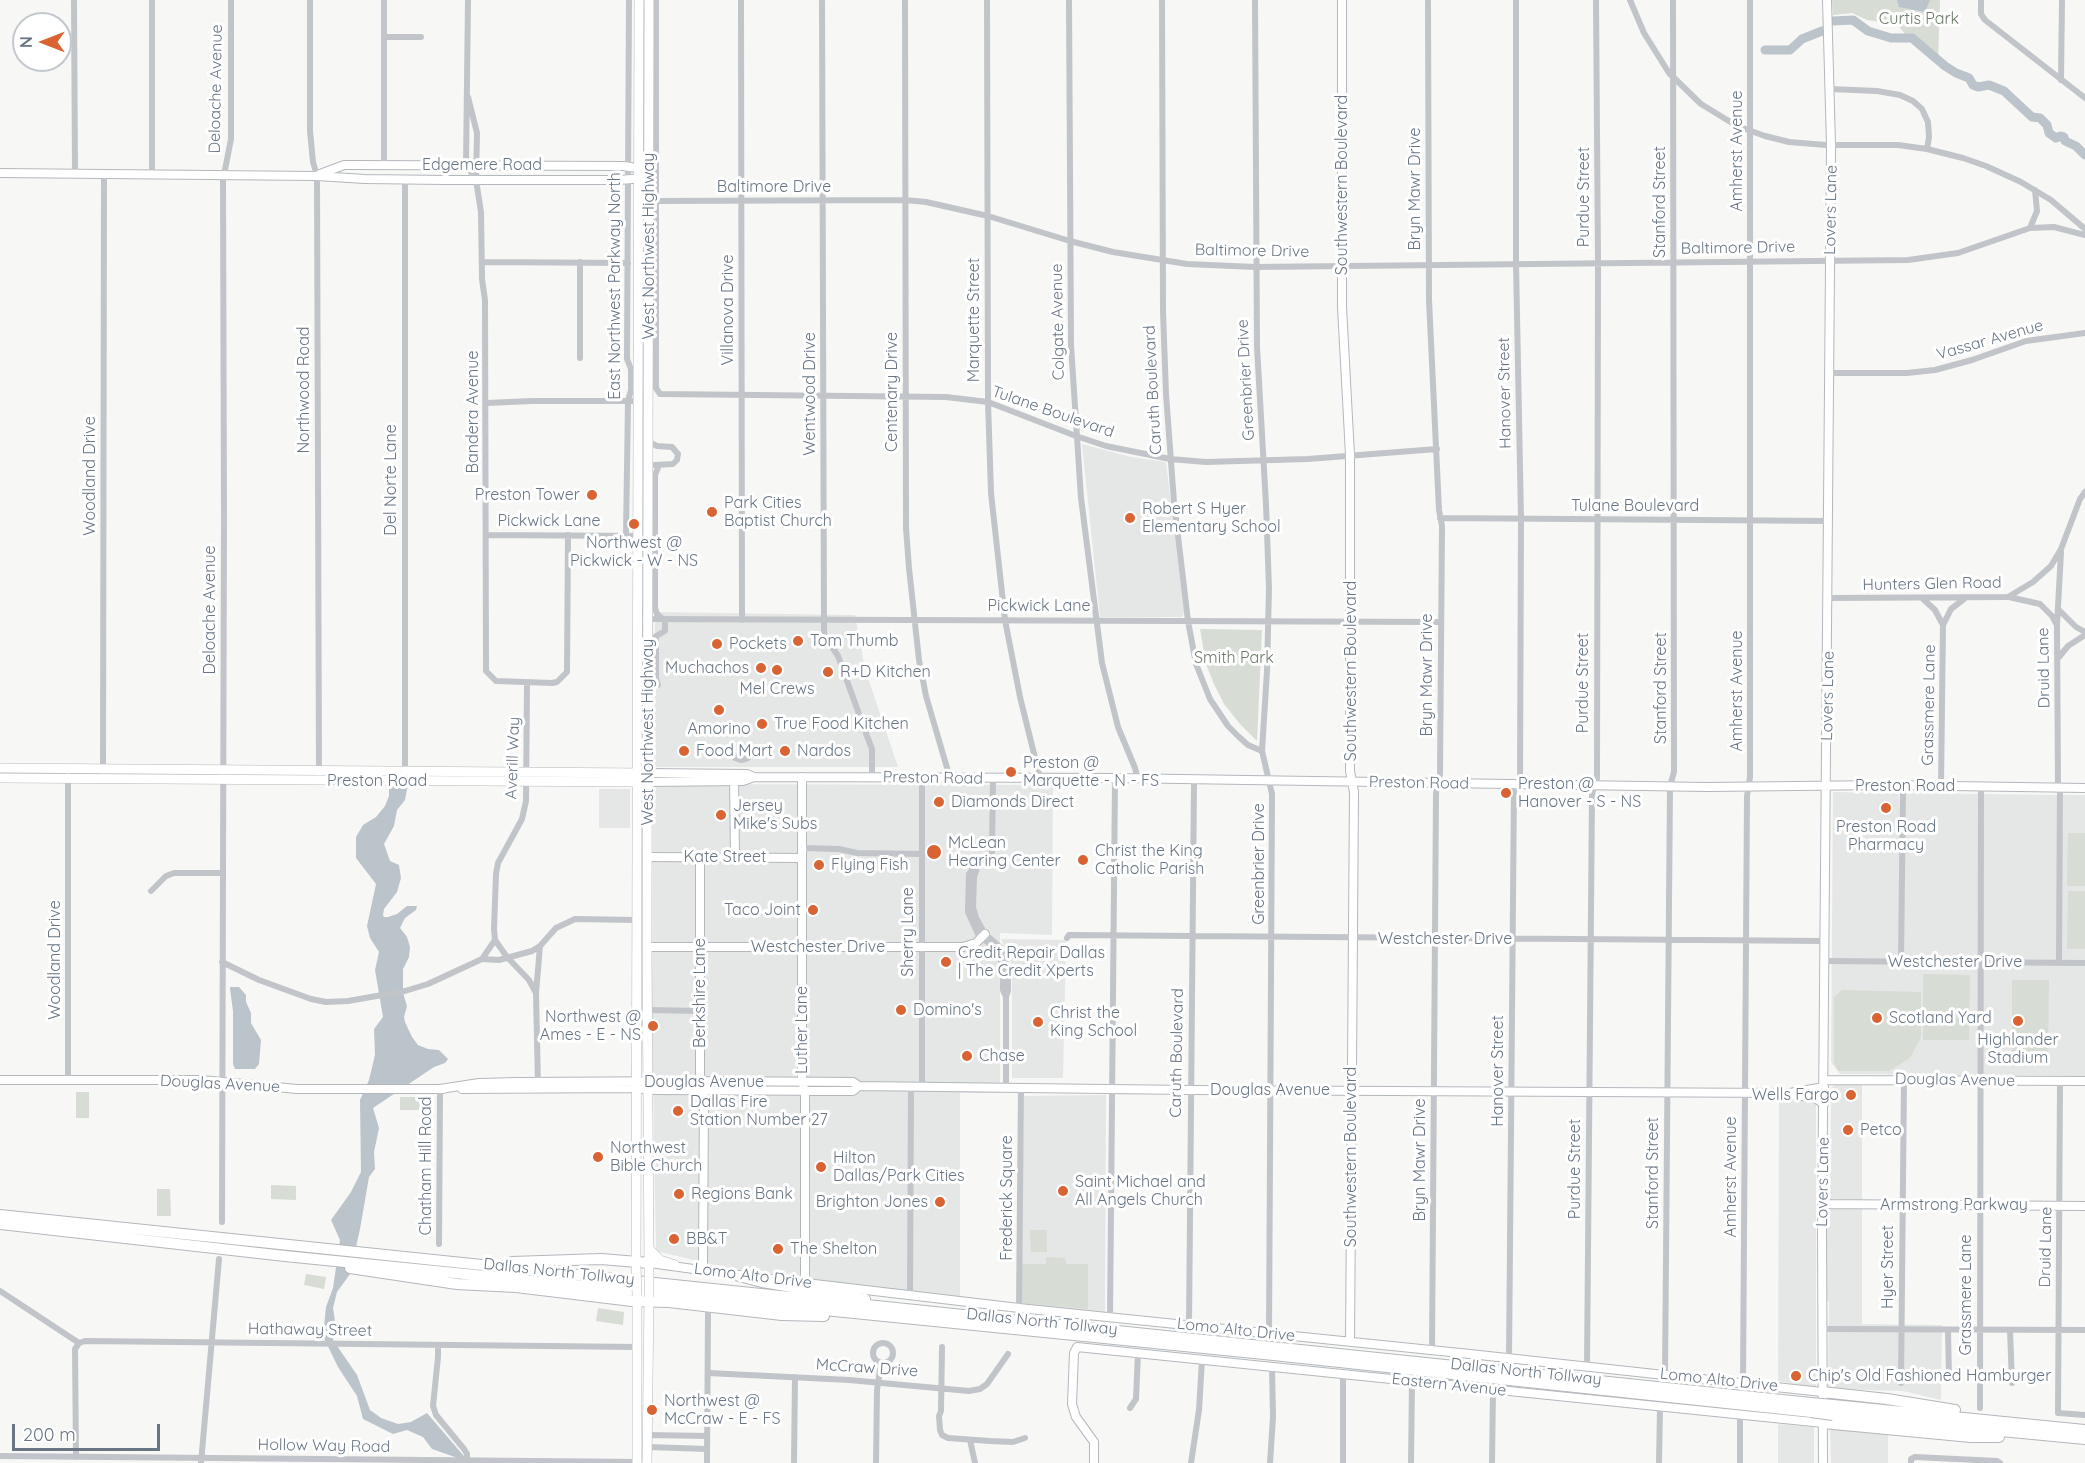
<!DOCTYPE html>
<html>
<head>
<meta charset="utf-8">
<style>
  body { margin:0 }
  #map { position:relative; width:2085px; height:1463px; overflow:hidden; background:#f7f7f5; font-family:Quicksand,sans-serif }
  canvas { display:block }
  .north { position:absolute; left:12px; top:12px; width:60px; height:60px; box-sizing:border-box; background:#fff; border:2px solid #c3c8ce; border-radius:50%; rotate:270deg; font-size:16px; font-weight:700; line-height:24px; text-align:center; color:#687684 }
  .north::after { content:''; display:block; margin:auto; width:21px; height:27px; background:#d96333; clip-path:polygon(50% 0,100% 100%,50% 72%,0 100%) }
  .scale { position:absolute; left:12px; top:1424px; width:148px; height:27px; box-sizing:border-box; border:3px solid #687684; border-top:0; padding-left:8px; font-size:18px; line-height:21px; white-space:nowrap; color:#687684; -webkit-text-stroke:4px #fff; paint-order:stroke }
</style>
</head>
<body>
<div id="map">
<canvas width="2085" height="1463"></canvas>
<div class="north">N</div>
<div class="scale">200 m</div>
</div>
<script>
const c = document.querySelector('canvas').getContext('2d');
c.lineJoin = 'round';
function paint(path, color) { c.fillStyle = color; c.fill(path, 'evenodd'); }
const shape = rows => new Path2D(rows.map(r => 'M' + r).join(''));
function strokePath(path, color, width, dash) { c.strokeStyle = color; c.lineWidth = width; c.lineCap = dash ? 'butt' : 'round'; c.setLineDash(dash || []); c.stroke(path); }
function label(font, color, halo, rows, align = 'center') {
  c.font = font + ' Quicksand,sans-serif'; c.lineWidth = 6; c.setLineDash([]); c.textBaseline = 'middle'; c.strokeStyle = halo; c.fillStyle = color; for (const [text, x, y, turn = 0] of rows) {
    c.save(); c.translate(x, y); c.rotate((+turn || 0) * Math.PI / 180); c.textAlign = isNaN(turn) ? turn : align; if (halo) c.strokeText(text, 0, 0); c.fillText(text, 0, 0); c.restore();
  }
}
paint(shape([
  [1082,444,1131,457,1166,462,1184,613,1182,617,1100,617],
  [655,612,855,615,865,669,898,767,654,767],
  [653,784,1053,785,1052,935,1000,933,1000,1093,960,1093,960,1299,857,1288,731,1269,656,1251,652,1020],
  [599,789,630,789,630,828,599,828],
  [1833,792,1899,793,1900,826,1905,793,1979,794,1984,832,1984,794,2058,795,2063,833,2063,795,2085,795,2085,1076,1840,1074,1831,1062],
  [1001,939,1066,940,1063,1078,1012,1078,1012,966],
  [1862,1083,1862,1200,1830,1199,1831,1088,1836,1084],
  [1106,1095,1105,1312,1020,1305,1024,1096],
  [1779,1097,1816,1100,1816,1388,1778,1381],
  [1834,1208,1862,1208,1862,1324,1942,1325,1941,1400,1903,1391,1828,1389,1829,1302,1825,1298,1825,1213],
  [1778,1424,1814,1427,1814,1463,1778,1463],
  [1832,1428,1888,1432,1888,1463,1831,1463,1830,1431]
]), '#e5e6e6');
paint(shape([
  [1832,0,1940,0,1938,63,1913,44,1897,24,1867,20,1852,13,1833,15],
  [1200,629,1262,630,1257,741,1240,724,1224,704,1214,684,1206,664],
  [2068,833,2085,833,2085,886,2067,886],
  [2068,891,2085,891,2085,949,2067,949],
  [1923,974,1970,975,1969,1040,1923,1040],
  [2012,980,2049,980,2048,1062,2012,1061],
  [1842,990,1921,992,1921,1037,1910,1058,1889,1071,1838,1071,1834,1063,1834,997],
  [76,1092,89,1092,89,1118,76,1118],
  [400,1097,428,1097,428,1110,400,1110],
  [271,1185,296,1186,296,1200,271,1199],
  [157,1189,170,1189,171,1216,157,1216],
  [1030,1230,1047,1230,1047,1252,1031,1252],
  [1046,1257,1065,1258,1066,1264,1088,1264,1088,1309,1020,1303,1021,1264,1046,1264],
  [306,1274,326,1277,324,1289,304,1285],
  [598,1308,624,1312,623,1325,596,1321]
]), '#d7dcd4');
paint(shape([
  [1897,0,1930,0,1925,12,1899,7],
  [389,784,408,784,405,800,397,810,394,826,384,844,390,861,399,865,401,878,397,892,384,909,383,915,384,917,388,917,397,914,407,906,417,906,416,910,405,918,400,928,407,937,410,947,409,957,403,969,403,993,407,1006,404,1017,405,1022,412,1037,418,1045,428,1049,439,1050,448,1059,445,1063,434,1067,373,1108,379,1128,374,1152,375,1169,369,1177,360,1229,350,1274,337,1292,333,1308,335,1321,333,1340,357,1375,370,1410,381,1418,398,1424,411,1422,427,1413,469,1462,432,1449,423,1437,407,1430,393,1434,363,1419,357,1396,338,1367,323,1336,326,1307,333,1288,340,1240,331,1220,351,1192,361,1172,360,1100,369,1080,375,1055,374,1029,383,1017,375,970,379,952,370,938,367,926,376,884,356,858,356,837,363,825,376,817,385,806,389,796],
  [239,987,246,995,246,1002,251,1013,251,1023,261,1040,259,1064,255,1069,235,1069,233,1064,233,1011,230,989,230,987]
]), '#bbc4ca');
strokePath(shape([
  [1833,21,1853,20,1868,31,1891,38,1912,38,1945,66,1956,73,1969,78,1973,85,1978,87,1989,85,2004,91,2032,117,2040,118,2047,125,2049,133,2056,138,2061,136,2064,137,2065,141,2076,146,2085,155],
  [1765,50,1790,50,1802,39,1822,31]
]), '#bbc4ca', 9);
const secondary = shape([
  [1342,0,1342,307,1350,455,1350,771,1354,792,1350,1342],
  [0,173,317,176,365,179,445,180,619,180,644,178],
  [320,174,344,165,354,165,623,166,644,169],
  [648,773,747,774,754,777,1115,778,1708,787,1885,785,2085,788],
  [734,777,735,857],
  [802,777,802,1077,805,1096,805,1282],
  [648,782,743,781,754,777],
  [648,857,802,858],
  [700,857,700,1081,704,1090,704,1096,703,1265,701,1271],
  [647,947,963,947,976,943,985,934],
  [0,1080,201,1080,297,1089,444,1089],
  [1824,1080,2085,1081],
  [440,1089,479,1083,517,1082,700,1081,853,1082,859,1086,1190,1090,1790,1093,1824,1087],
  [462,1089,633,1088,656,1090,853,1091,859,1086],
  [1796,1095,1815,1098,1824,1104],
  [1822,1204,2085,1206],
  [650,1263,744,1276],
  [772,1279,1019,1308,1470,1354,1822,1392],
  [1094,1463,1094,1442,1076,1417,1072,1404,1074,1353,1077,1347,1823,1423],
  [1823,1463,1822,1233,1831,145,1827,0]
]);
const primary = shape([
  [649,0,647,947,649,1268],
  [0,768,643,773],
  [0,778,643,782],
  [650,1250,660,1260,675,1265],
  [636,1266,639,0],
  [637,1296,637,1463],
  [647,1463,649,1297]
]);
const highway = shape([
  [0,1215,1811,1403],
  [0,1224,285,1256,1264,1354,1811,1412],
  [512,1262,601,1259,650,1263],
  [350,1268,457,1284,516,1287,632,1301,669,1302,782,1315,824,1316],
  [739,1276,762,1282,865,1299],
  [1822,1392,1887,1399,1955,1410],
  [1833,1405,2085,1430],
  [1833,1415,2085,1439],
  [1823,1423,1971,1437,1999,1437]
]);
strokePath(secondary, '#b3b8bd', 10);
strokePath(primary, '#b4b8bc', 10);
strokePath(highway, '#b4b7bb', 12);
strokePath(shape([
  [74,0,75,173],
  [310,0,310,131,313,162,317,176,319,774],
  [468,0,466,165,476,179],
  [656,0,656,388,660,394,946,397,988,402,1076,436,1106,446,1170,459,1206,462,1308,459,1437,449],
  [741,0,742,620],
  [822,0,824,630,825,636,838,656,867,736,872,749,872,777],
  [905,0,906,528,909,568,919,660,926,696,950,778],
  [987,0,988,402,991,493,1005,620,1020,697,1040,778],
  [1069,0,1071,345,1081,498,1102,663,1118,727,1135,768,1138,780],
  [1162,0,1163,311,1166,394,1174,502,1188,621,1196,664,1210,699,1228,726,1239,737,1248,745,1262,751],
  [1255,0,1257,347,1266,504,1269,588,1267,671,1262,751,1272,794,1269,1333],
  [1428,0,1429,300,1439,510,1442,526,1440,774,1436,793,1432,1350],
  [1516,0,1516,263,1521,519,1520,785],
  [1630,0,1644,33,1669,73,1701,104,1737,126,1765,136,1789,142,1826,145,1898,145,1927,149,1963,158,1986,166,2021,182,2051,200,2085,229],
  [1981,0,1981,14,1985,20,2085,98],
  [384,37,421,37],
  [2061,80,2062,0],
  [1830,89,1877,91,1900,95,1913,101,1922,109,1928,122,1929,137,1927,149],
  [468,97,477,133,476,180,481,212,482,279,485,300,486,671,496,681,552,683,557,682,567,672,568,535],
  [384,165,384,0],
  [152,174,152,0],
  [657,201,905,200,926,202,988,216,1070,241,1113,252,1187,264,1255,267,1908,260,1958,253,2030,228,2054,227,2085,235],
  [2030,228,2037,211,2035,190],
  [482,262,628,263],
  [580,358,580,262],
  [1830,373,1907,373,1935,370,1972,360,2026,341,2085,333],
  [487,403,532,401,638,401],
  [649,442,657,446,672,447,678,454,677,460,673,464,655,465],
  [1440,518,1829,521],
  [486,535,642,536],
  [626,535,628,401,631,390,631,369,627,359,629,0],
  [2009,597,2040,604,2052,616,2057,625],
  [1828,598,2008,597,2033,582,2051,566,2061,549,2080,499,2085,492],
  [1923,599,1935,610,1943,625],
  [2058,609,2076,627,2085,632],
  [638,619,1441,622],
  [2059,657,2068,646,2085,635],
  [527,683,526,801,522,819,498,863,496,874,494,929,495,940,507,957,529,980,536,993],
  [658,685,656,678,656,636,665,631,665,621,657,614,655,608,655,475,659,465],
  [734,755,735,758,741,760,748,758],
  [103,772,104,174],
  [405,774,405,180],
  [68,775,68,1080],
  [993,778,992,852,990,857,972,870,969,874,968,912,978,934,993,947,1000,958,1003,968,1003,990,1006,997],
  [1941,786,1943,625,1951,609,1964,599],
  [2058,787,2057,625,2061,552],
  [802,848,839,849,857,853,922,854],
  [977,868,974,877,973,907,976,918,985,934,1000,947,1008,968,1008,991,1006,997,1006,1087],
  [151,891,166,876,174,873,222,873],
  [1067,938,1069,935,1825,941],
  [482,959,499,960,532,951,540,946,556,928,575,919,637,920],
  [1825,961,2085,963],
  [222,962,259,980,311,999,326,1002,348,1001,405,991,428,984,482,959,495,940],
  [1901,962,1903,786],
  [2059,963,2060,787],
  [648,1010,700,1011],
  [2060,1081,2058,1413,2085,1415],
  [538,1086,536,993,540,946],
  [922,1086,922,778],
  [222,1222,224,519,223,180,231,139,231,0],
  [439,1244,440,1089],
  [0,1291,79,1343,85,1341,637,1347],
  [910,1296,911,1086],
  [1019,1308,1021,1088],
  [1110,1317,1115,778],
  [1189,1325,1194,781],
  [1823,1329,2085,1330],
  [1948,1330,1949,1378],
  [2010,1330,2012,1383],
  '873 1353a10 10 0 1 1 20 0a10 10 0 1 1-20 0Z',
  [438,1345,438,1357,433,1406,436,1415,464,1449,467,1454,467,1462],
  [942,1347,941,1411,939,1416,940,1430,942,1435,948,1438,990,1441,1013,1442,1025,1438],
  [1509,1358,1514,785],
  [1587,1366,1592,794,1597,778,1598,263,1596,0],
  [708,1373,849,1380,969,1391,980,1389,987,1384,1008,1354],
  [1665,1375,1670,786,1674,772,1673,0],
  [1743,1383,1747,796,1750,777,1750,0],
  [1901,1383,1904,1079],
  [1130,1408,1136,1399,1138,1353],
  [1980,1408,1981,787],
  [637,1440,648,1447,707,1449],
  [637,1440,648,1435,707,1436],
  [970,1440,975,1463],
  [0,1456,641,1462],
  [76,1457,75,1349,79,1343],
  [201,1463,219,1259],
  [707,1463,708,1312],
  [794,1463,795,1377],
  [876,1463,877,1390,881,1363],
  [1191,1463,1199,1410,1202,1360],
  [1270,1463,1273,1417,1272,1366],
  [1343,1463,1343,1374],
  [1411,1463,1412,1382],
  [1492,1463,1493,1390],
  [1659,1463,1660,1407],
  [1740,1463,1740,1415],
  [1911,1463,1911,1459,1915,1457,1997,1461,2000,1463]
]), '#c1c4c8', 6);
strokePath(secondary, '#fff', 8);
strokePath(primary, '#fff', 9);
strokePath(highway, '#fff', 10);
const primaryBridge = shape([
  [636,1266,637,1296],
  [649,1268,649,1297]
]);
const highwayBridge = shape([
  [1811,1403,1833,1405],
  [1811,1412,1833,1415]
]);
strokePath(primaryBridge, '#b4b8bc', 10, []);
strokePath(highwayBridge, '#b4b7bb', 12, []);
strokePath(primaryBridge, '#fff', 9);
strokePath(highwayBridge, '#fff', 10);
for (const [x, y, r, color] of [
  [592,495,6,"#d96333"],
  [712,512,6,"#d96333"],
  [1130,518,6,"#d96333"],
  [634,524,6,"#d96333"],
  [798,641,6,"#d96333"],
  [717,644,6,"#d96333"],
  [761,668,6,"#d96333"],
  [777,670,6,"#d96333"],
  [828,672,6,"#d96333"],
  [719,710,6,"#d96333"],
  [762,724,6,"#d96333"],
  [684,751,6,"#d96333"],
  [785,751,6,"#d96333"],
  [1011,772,6,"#d96333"],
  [1506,793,6,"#d96333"],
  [939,802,6,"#d96333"],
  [1886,808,6,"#d96333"],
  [721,815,6,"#d96333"],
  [934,852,8,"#d96333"],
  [1083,860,6,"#d96333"],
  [819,865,6,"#d96333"],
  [813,910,6,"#d96333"],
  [946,962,6,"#d96333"],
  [901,1010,6,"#d96333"],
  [1877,1018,6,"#d96333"],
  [2018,1021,6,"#d96333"],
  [1038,1022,6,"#d96333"],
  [653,1026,6,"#d96333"],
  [967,1056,6,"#d96333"],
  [1851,1095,6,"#d96333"],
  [678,1111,6,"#d96333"],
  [1848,1130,6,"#d96333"],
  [598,1157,6,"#d96333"],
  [821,1167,6,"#d96333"],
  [1063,1191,6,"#d96333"],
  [679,1194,6,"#d96333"],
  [940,1202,6,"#d96333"],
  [674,1239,6,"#d96333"],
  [778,1249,6,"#d96333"],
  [1796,1376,6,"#d96333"],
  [652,1410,6,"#d96333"]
]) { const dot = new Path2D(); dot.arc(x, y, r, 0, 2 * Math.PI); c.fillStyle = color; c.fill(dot); strokePath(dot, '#fff', 2); }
label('16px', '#6a7b67', '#fff', [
  ["Curtis Park",1919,19],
  ["Smith Park",1234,658]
]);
label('16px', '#687684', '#fff', [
  ["Deloache Avenue",216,89,-89],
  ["Amherst Avenue",1737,151,-90],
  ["Edgemere Road",482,165],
  ["Southwestern Boulevard",1342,185,-90],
  ["Baltimore Drive",774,187],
  ["Bryn Mawr Drive",1415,189,-90],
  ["Purdue Street",1584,197,-90],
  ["Stanford Street",1660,202,-90],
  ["Lovers Lane",1831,210,-89],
  ["West Northwest Highway",649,246,-90],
  ["Baltimore Drive",1738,248,-1],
  ["Baltimore Drive",1252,251,1],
  ["East Northwest Parkway North",615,286,-90],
  ["Villanova Drive",728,310,-90],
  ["Marquette Street",974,320,-90],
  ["Colgate Avenue",1058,322,-91],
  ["Vassar Avenue",1990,340,-16],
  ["Greenbrier Drive",1246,380,-93],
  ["Northwood Road",304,390,-90],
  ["Caruth Boulevard",1153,390,-93],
  ["Centenary Drive",892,392,-90],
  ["Hanover Street",1505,393,-91],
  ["Wentwood Drive",810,394,-90],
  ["Bandera Avenue",473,412,-90],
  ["Tulane Boulevard",1053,412,19],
  ["Woodland Drive",90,476,-90],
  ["Del Norte Lane",391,480,-90],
  ["Tulane Boulevard",1635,506],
  ["Pickwick Lane",549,521],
  ["Hunters Glen Road",1932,584,-1],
  ["Pickwick Lane",1039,606],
  ["Deloache Avenue",210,610,-90],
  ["Druid Lane",2044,668,-91],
  ["Southwestern Boulevard",1351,671,-90],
  ["Bryn Mawr Drive",1427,675,-90],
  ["Purdue Street",1583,683,-90],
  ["Stanford Street",1661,688,-90],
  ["Amherst Avenue",1737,691,-90],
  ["Lovers Lane",1828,696,-89],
  ["Grassmere Lane",1929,705,-89],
  ["West Northwest Highway",648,732,-90],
  ["Averill Way",513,758,-88],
  ["Preston Road",933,778,1],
  ["Preston Road",377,781],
  ["Preston Road",1419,783,1],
  ["Preston Road",1905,786],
  ["Kate Street",725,857],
  ["Greenbrier Drive",1259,864,-90],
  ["Sherry Lane",908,932,-90],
  ["Westchester Drive",1445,939],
  ["Westchester Drive",818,947],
  ["Woodland Drive",55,960,-90],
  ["Westchester Drive",1955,962],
  ["Berkshire Lane",700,993,-90],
  ["Luther Lane",802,1030,-90],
  ["Caruth Boulevard",1177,1053,-89],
  ["Hanover Street",1498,1071,-90],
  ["Douglas Avenue",1955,1080,1],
  ["Douglas Avenue",704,1082],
  ["Douglas Avenue",220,1084,3],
  ["Douglas Avenue",1270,1090],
  ["Southwestern Boulevard",1351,1157,-90],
  ["Bryn Mawr Drive",1420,1160,-90],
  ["Chatham Hill Road",426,1166,-90],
  ["Purdue Street",1575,1169,-90],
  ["Stanford Street",1653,1173,-90],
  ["Amherst Avenue",1731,1177,-90],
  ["Lovers Lane",1823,1182,-89],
  ["Frederick Square",1007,1198,-90],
  ["Armstrong Parkway",1954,1205],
  ["Druid Lane",2046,1247,-89],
  ["Hyer Street",1888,1267,-90],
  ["Dallas North Tollway",559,1272,6],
  ["Lomo Alto Drive",753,1276,7],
  ["Grassmere Lane",1966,1295,-90],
  ["Dallas North Tollway",1042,1322,6],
  ["Hathaway Street",310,1330,1],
  ["Lomo Alto Drive",1236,1330,6],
  ["McCraw Drive",867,1368,4],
  ["Dallas North Tollway",1526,1372,6],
  ["Lomo Alto Drive",1719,1380,6],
  ["Eastern Avenue",1449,1385,6],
  ["Hollow Way Road",324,1446,1]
]);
label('16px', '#687684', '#fff', [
  ["Preston Tower",580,495,"right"],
  ["Park Cities",724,503],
  ["Baptist Church",724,521],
  ["Robert S Hyer",1142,509],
  ["Elementary School",1142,527],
  ["Northwest @",634,543,"center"],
  ["Pickwick - W - NS",634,561,"center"],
  ["Tom Thumb",810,641],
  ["Pockets",729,644],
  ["Muchachos",749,668,"right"],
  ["R+D Kitchen",840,672],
  ["Mel Crews",777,689,"center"],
  ["True Food Kitchen",774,724],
  ["Amorino",719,729,"center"],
  ["Food Mart",696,751],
  ["Nardos",797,751],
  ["Preston @",1023,763],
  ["Marquette - N - FS",1023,781],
  ["Preston @",1518,784],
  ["Hanover - S - NS",1518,802],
  ["Diamonds Direct",951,802],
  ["Jersey",733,806],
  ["Mike's Subs",733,824],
  ["Preston Road",1886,827,"center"],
  ["Pharmacy",1886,845,"center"],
  ["McLean",948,843],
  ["Hearing Center",948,861],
  ["Christ the King",1095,851],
  ["Catholic Parish",1095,869],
  ["Flying Fish",831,865],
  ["Taco Joint",801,910,"right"],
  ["Credit Repair Dallas",958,953],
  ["| The Credit Xperts",958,971],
  ["Domino's",913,1010],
  ["Christ the",1050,1013],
  ["King School",1050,1031],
  ["Northwest @",641,1017,"right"],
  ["Ames - E - NS",641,1035,"right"],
  ["Scotland Yard",1889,1018],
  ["Highlander",2018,1040,"center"],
  ["Stadium",2018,1058,"center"],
  ["Chase",979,1056],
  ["Wells Fargo",1839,1095,"right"],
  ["Dallas Fire",690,1102],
  ["Station Number 27",690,1120],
  ["Petco",1860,1130],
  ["Northwest",610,1148],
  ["Bible Church",610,1166],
  ["Hilton",833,1158],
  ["Dallas/Park Cities",833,1176],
  ["Saint Michael and",1075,1182],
  ["All Angels Church",1075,1200],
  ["Regions Bank",691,1194],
  ["Brighton Jones",928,1202,"right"],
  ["BB&T",686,1239],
  ["The Shelton",790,1249],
  ["Chip's Old Fashioned Hamburger",1808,1376],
  ["Northwest @",664,1401],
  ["McCraw - E - FS",664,1419]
], 'left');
</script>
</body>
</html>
